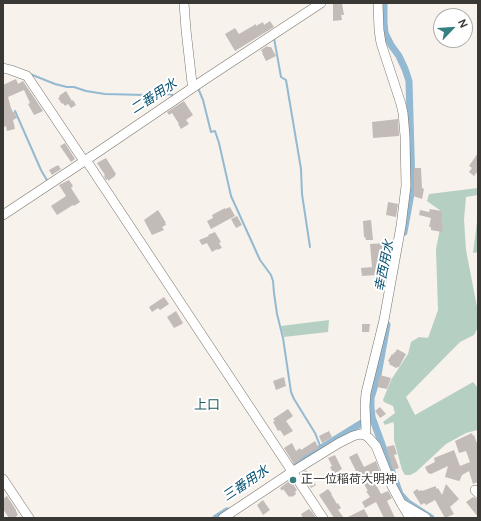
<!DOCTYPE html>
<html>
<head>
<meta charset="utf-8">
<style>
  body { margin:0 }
  #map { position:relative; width:481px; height:521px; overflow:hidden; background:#f7f2eb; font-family:"DM Sans",sans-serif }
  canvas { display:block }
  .frame { position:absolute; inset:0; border:4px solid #393835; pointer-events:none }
  .north { position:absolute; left:433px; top:8px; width:40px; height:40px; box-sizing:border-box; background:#fff; border:1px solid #b0afae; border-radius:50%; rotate:65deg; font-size:11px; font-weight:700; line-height:16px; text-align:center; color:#393835 }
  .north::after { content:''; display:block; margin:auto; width:14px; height:18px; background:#378082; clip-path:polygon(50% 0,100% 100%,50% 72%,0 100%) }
</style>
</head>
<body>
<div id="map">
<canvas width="481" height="521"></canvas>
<div class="frame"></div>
<div class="north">N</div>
</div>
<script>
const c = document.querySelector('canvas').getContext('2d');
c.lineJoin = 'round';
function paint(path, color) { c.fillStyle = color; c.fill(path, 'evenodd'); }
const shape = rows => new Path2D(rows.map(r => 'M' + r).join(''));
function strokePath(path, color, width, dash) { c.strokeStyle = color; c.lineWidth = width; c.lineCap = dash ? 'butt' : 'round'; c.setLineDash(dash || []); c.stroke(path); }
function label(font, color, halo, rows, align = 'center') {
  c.font = font + ' "DM Sans","Noto Sans JP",sans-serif'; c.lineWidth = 4; c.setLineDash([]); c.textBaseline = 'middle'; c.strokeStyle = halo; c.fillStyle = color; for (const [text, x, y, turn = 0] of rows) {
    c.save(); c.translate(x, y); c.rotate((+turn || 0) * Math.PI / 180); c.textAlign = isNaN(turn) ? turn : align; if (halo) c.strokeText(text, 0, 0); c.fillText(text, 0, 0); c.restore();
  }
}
paint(shape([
  [478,188,478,195,466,197,464,219,466,250,478,312,478,327,474,335,460,342,451,351,406,397,415,415,473,382,478,388,478,432,477,430,466,433,446,444,416,472,410,475,405,475,402,470,394,440,394,424,393,422,385,425,383,422,395,413,393,406,384,402,383,400,391,380,408,354,411,342,419,337,428,338,438,310,436,249,441,224,441,211,427,201,429,194],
  [478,214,478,252,473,253],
  [329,320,328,332,284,337,281,326]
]), '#b5d0c2');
strokePath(shape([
  [274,38,281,77,286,80,301,169,302,194,310,247],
  [30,74,55,84,67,87,74,87,86,91,105,94,145,95,170,94,174,96],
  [198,88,203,100,211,132,215,131,219,143,231,196,260,260,271,275,273,281,274,293,277,314,283,338,291,392,294,399,315,433,321,448],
  [15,111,41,170,48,182]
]), '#93bad2', 2);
strokePath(shape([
  [384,3,384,22,385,33,391,45,399,56,405,69,409,81,412,188,404,232],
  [387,325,378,375,371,398,371,408,372,417,400,494,408,503,431,518],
  [297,463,365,421],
  [216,518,227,511]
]), '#93bad2', 7);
paint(shape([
  [333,3,342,3,344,15,341,15,342,20,333,21],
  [270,21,274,27,235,51,225,34,235,28,239,34,256,24,256,26,263,22,264,25],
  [267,46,268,47,271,47,276,56,266,61,262,53,263,53,261,50],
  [16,79,18,84,23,81,43,111,34,115,28,104,30,103,24,90,8,97,11,108,13,112,14,112,17,118,13,120,15,129,7,131,6,126,4,127,3,123,3,85],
  [66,91,72,101,73,100,76,105,71,108,68,104,65,106,63,103,62,104,58,98,60,97,59,96],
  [184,101,193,115,186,120,189,124,181,129,178,124,179,124,172,113,169,115,167,112],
  [398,119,399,136,373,138,372,122],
  [65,143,75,159,71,162,60,146],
  [478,153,478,171,474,176,469,172,472,168,469,166],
  [106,158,116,174,115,175,115,176,108,181,108,179,106,180,104,176,105,175,97,163],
  [58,165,61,169,52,175,49,170],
  [414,168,421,168,422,188,424,189,422,199,413,196,414,191],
  [69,180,73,186,71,188,80,202,74,206,73,205,57,215,51,206,66,196,59,185],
  [388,202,398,204,396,217,386,215],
  [230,207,235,216,211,229,207,221,213,218,212,215,225,208,225,209],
  [430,209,442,211,441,223,443,223,442,232,431,230,431,227,429,227,431,218,419,215,420,210,429,212],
  [158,210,166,223,165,223,166,225,162,227,164,230,152,235,144,220],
  [237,216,242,225,236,228,231,219],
  [371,220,373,240,366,240,365,237,364,237,363,221],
  [215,232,221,242,219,243,222,248,217,250,217,249,212,252,207,243,202,245,199,240,209,236,208,235],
  [386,243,387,267,385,267,386,275,383,275,383,278,378,278,377,275,362,276,361,268,372,267,370,244],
  [164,297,169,304,160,310,158,308,152,312,149,307],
  [176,311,183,323,182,324,174,328,167,317],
  [362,324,370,324,369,332,362,332],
  [397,349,406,354,399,367,398,367,396,368,389,364,390,363,388,361,392,354,393,355,394,352,395,353],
  [380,375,391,378,387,389,377,387],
  [284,377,286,386,276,390,273,381],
  [380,407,386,414,380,418,375,411],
  [288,409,293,416,286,421,293,431,284,436,280,430,278,431,273,422,275,421,273,419],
  [329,431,332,437,322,443,319,436],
  [472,433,473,436,474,435,478,446,478,482,473,484,469,471,462,475,460,480,459,481,445,477,448,466,431,474,428,473,425,467,435,462,434,458,454,450,460,466,470,462,466,451,459,453,455,441],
  [315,441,319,448,301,458,301,459,294,464,284,448,292,443,296,451,300,448,301,450],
  [394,445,397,454,394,455,399,468,393,470,386,447],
  [357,453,364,467,376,461,382,477,374,481,381,494,388,491,392,498,387,501,395,518,384,518,376,502,365,508,362,502,370,497,366,491,368,491,360,477,354,480,351,474,356,471,349,457],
  [335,455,342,469,334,474,330,467,332,466,328,458],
  [306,470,316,485,311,488,301,474],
  [289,481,290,484,292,483,297,490,295,492,296,494,292,497,291,496,289,497,283,489,282,491,280,488],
  [446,484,459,499,450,507,454,514,445,518,435,500,426,505,424,503,421,505,413,492,417,489,419,491,422,490,422,491,436,486,436,489,438,488,442,495],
  [328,489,332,494,331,494,337,504,338,503,341,508,338,510,344,518,334,518,319,495],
  [7,496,16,510,16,511,18,515,14,518,9,518,3,509,3,499],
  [473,497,478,499,478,517,466,502],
  [263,500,270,510,263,515,257,505],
  [309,509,312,512,316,518,303,518,301,514],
  [364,509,369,518,346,518]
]), '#c3bbb8');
const minor = shape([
  [184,3,186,30,192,83,194,87],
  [3,68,11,70,27,76,84,161],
  [86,160,323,518],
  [3,215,95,154,204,80,321,3],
  [365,435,366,430,365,406,366,393,384,320,401,226,406,186,405,136,403,113,401,104,381,43,379,30,378,3],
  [3,479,29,518],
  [475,490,478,493],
  [402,504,426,518],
  [223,518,292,472,339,443,353,436,360,434,365,435,369,438,376,446,392,486,401,503,410,518]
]);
strokePath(minor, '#78746e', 10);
strokePath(minor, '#fff', 9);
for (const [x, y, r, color] of [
  [293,480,4,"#378082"]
]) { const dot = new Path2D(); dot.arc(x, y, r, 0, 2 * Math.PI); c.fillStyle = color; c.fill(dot); strokePath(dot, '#fff', 1.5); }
label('12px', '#393835', '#fff', [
  ["正一位稲荷大明神",301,480]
], 'left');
label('italic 13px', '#085172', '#fff', [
  ["二番用水",154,97,-33],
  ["幸西用水",385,266,-79],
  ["三番用水",246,484,-34]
]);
label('13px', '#1d595a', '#fff', [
  ["上口",207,406]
]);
</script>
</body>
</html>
